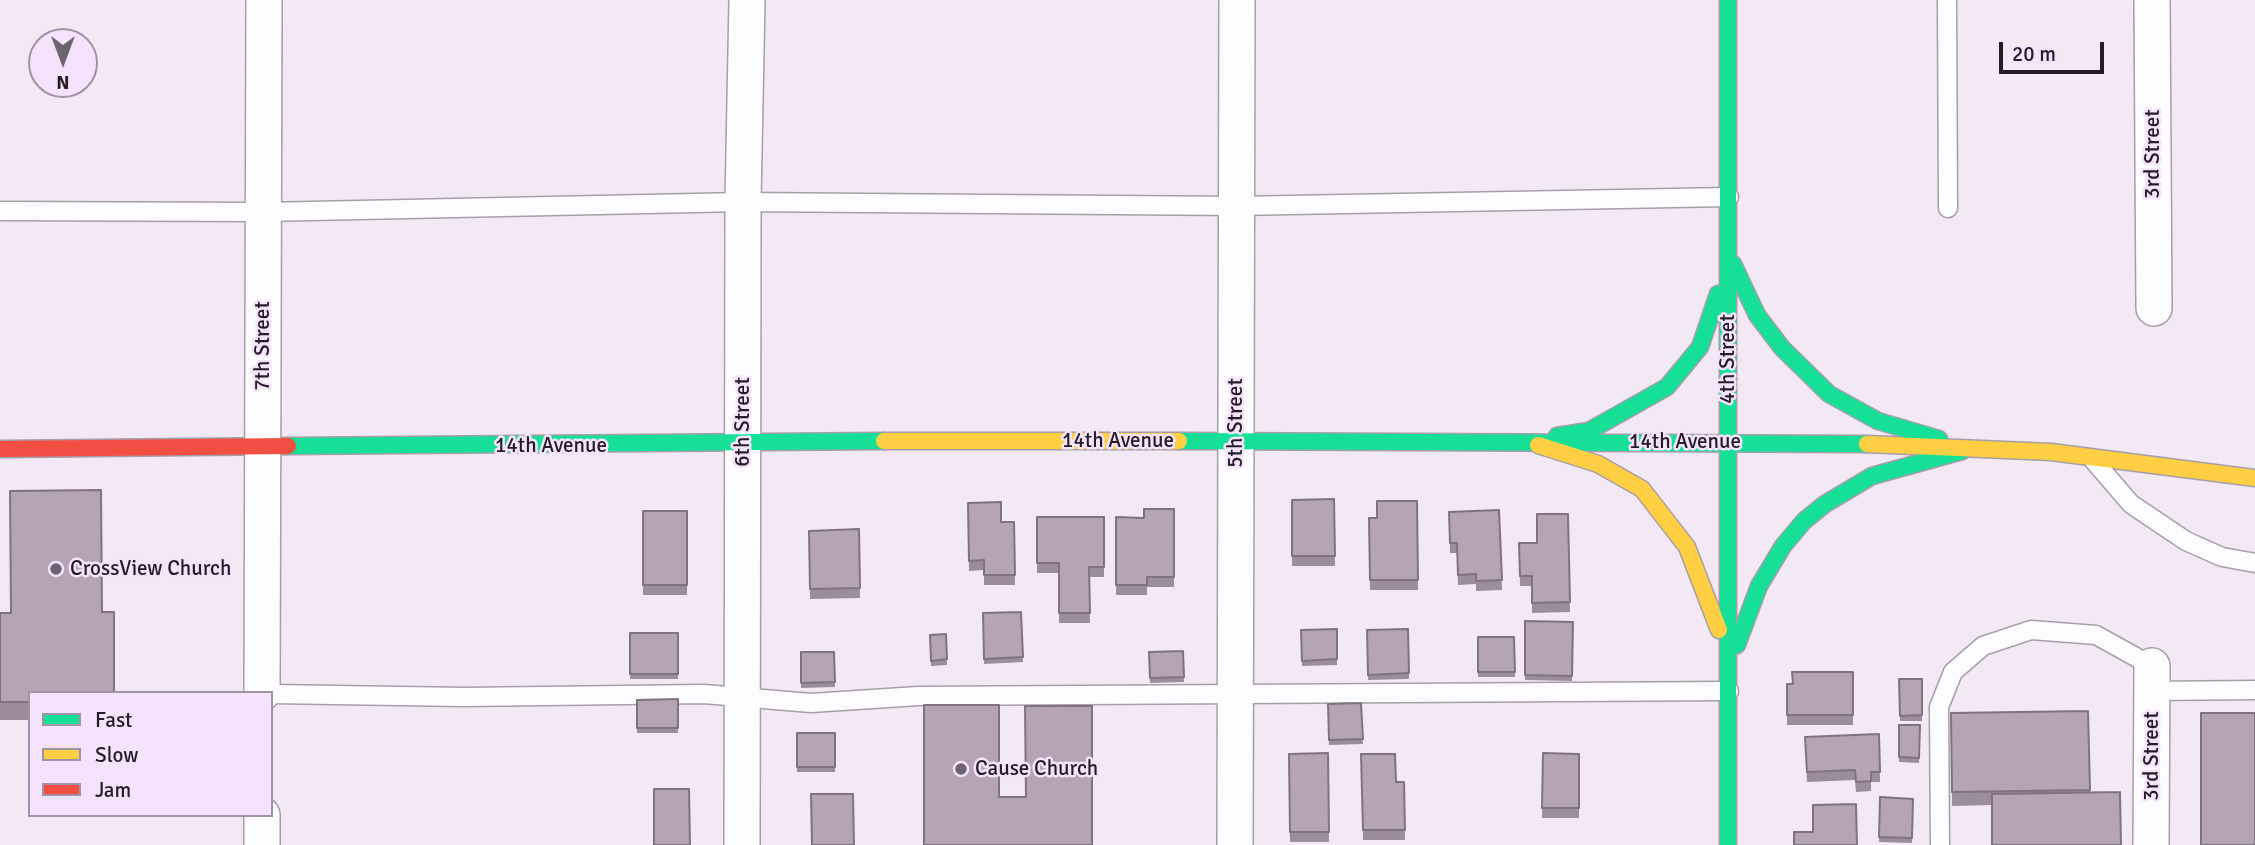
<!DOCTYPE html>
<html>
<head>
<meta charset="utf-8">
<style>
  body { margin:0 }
  #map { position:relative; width:2255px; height:845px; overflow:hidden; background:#f2e9f5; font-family:Signika,sans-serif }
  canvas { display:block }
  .legend { position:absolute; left:28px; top:691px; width:245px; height:126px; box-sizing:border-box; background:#f5e3fb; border:2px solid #a193a6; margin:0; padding:9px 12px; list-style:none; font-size:21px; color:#241c27 }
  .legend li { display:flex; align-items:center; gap:14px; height:35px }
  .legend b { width:35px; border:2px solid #a193a6 }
  .north { position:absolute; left:28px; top:28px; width:70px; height:70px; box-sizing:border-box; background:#f5e3fb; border:2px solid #a193a6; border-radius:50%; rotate:180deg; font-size:19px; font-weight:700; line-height:28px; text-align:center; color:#241c27 }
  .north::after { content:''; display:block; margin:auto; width:24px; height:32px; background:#6c646f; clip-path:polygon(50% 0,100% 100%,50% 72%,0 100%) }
  .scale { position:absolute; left:1999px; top:42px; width:105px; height:32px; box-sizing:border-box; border:4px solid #241c27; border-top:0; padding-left:9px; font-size:21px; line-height:24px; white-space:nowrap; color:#241c27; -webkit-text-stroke:5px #f5e3fb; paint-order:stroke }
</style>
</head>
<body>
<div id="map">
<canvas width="2255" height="845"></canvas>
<ul class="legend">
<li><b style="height:9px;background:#16e098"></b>Fast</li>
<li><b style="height:9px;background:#ffcf43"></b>Slow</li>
<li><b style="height:9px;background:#f24e42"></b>Jam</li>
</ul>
<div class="north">N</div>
<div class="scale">20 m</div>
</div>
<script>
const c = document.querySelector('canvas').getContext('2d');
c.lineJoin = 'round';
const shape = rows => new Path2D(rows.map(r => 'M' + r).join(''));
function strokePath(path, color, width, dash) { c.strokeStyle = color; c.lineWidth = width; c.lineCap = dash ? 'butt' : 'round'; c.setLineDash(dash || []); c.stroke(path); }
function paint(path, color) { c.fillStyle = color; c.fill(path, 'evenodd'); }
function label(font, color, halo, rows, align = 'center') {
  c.font = font + ' Signika,sans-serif'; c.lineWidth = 5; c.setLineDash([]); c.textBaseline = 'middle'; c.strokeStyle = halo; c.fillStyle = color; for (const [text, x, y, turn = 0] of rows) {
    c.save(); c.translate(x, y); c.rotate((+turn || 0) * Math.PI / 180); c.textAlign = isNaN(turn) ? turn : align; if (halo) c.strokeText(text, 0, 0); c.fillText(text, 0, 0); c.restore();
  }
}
const lane = shape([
  [1947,0,1948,208],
  [0,211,263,212,743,202,1236,206,1729,197],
  [2094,461,2131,504,2186,541,2222,557,2255,563],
  [2152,691,2255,690],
  [271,694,464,697,704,694,811,703,918,696,1729,691],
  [1940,845,1939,707,1953,672,1983,646,2031,630,2096,635,2152,666]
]);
const street = shape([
  [2152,0,2154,308],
  [262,693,264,0],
  [262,845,262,815],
  [742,845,743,202,747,0],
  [1235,845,1237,0],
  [2151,845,2152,666]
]);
const fast = shape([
  [1728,0,1728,845],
  [1733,264,1757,315,1782,348,1829,394,1878,421,1939,439],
  [1557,436,1589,431,1667,387,1700,347,1718,294],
  [1179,441,1867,444],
  [288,446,884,441],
  [1737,645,1759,586,1783,546,1804,521,1825,504,1872,476,1962,451]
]);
const slow = shape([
  [884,441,1179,441],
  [1867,444,2051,452,2255,478],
  [1538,445,1598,464,1642,489,1687,547,1719,630]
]);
const jam = shape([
  [0,449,288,446]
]);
strokePath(lane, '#a69ea9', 21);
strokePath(street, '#a69ea9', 38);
strokePath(fast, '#a69ea9', 19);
strokePath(slow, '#a69ea9', 19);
strokePath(jam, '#a69ea9', 19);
strokePath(lane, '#fdfcfe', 18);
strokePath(street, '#fdfcfe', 35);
strokePath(fast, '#16e098', 16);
strokePath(slow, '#ffcf43', 16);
strokePath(jam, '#f24e42', 16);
paint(shape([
  [1334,499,1335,566,1292,566,1292,500],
  [1417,501,1418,590,1370,590,1369,518,1377,518],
  [968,503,1001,522,1014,522,1015,585,984,585,984,570,969,571],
  [1174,509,1174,587,1147,587,1147,595,1116,595,1116,517,1144,518],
  [1499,510,1502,590,1476,591,1476,584,1458,585,1457,553,1450,553,1449,512],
  [643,511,687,511,687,595,643,595],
  [1568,514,1570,612,1532,613,1532,586,1520,586,1519,543,1537,543],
  [1037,517,1104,517,1104,577,1089,577,1090,623,1059,623,1059,573,1037,573],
  [859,529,860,598,810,599,809,531],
  [1021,612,1023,662,984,664,983,613],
  [0,613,30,693,30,720,0,720],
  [1525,621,1573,622,1572,681,1525,680],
  [1337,629,1337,665,1302,666,1301,630],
  [1408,629,1409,679,1368,680,1367,630],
  [630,633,678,633,678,679,630,679],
  [946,634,947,665,931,666,930,635],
  [1478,637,1514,637,1515,677,1478,677],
  [1183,651,1184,682,1150,683,1149,652],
  [801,652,834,652,835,687,801,688],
  [1853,672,1853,725,1787,725,1787,684,1792,684],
  [1899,679,1922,679,1922,721,1900,721],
  [678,699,678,733,637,733,637,700],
  [1361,703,1363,744,1329,745,1328,704],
  [2088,711,2090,793,1992,805,1952,806,1951,713],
  [1899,725,1920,725,1919,763,1899,762],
  [797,733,835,733,835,772,797,772],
  [1879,734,1880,782,1871,782,1871,791,1856,792,1855,780,1807,782,1805,737],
  [1328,753,1329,842,1290,842,1289,754],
  [1543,753,1579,754,1579,818,1542,818],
  [1361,754,1396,782,1404,782,1405,840,1363,840],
  [1880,797,1913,799,1912,843,1879,842]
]), '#9b8d9b');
const building = shape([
  [101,490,102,612,114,612,114,693,30,693,30,702,0,702,0,613,11,613,10,491,101,490],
  [1334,499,1335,556,1292,556,1292,500,1334,499],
  [1377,501,1417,501,1418,580,1370,580,1369,518,1377,518,1377,501],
  [1001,502,1001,522,1014,522,1015,575,984,575,984,560,969,561,968,503,1001,502],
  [1144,509,1174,509,1174,577,1147,577,1147,585,1116,585,1116,517,1144,518,1144,509],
  [1499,510,1502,580,1476,581,1476,574,1458,575,1457,543,1450,543,1449,512,1499,510],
  [643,511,687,511,687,585,643,585,643,511],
  [1537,514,1568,514,1570,602,1532,603,1532,576,1520,576,1519,543,1537,543,1537,514],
  [1037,517,1104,517,1104,567,1089,567,1090,613,1059,613,1059,563,1037,563,1037,517],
  [859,529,860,588,810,589,809,531,859,529],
  [1021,612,1023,657,984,659,983,613,1021,612],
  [1525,621,1573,622,1572,676,1525,675,1525,621],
  [1337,629,1337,659,1302,661,1301,630,1337,629],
  [1408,629,1409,673,1368,675,1367,630,1408,629],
  [630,633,678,633,678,674,630,674,630,633],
  [946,634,947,659,931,661,930,635,946,634],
  [1478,637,1514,637,1515,672,1478,672,1478,637],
  [1183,651,1184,677,1150,678,1149,652,1183,651],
  [801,652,834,652,835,682,801,683,801,652],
  [1792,672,1853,672,1853,715,1787,715,1787,684,1793,684,1792,672],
  [1899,679,1922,679,1922,715,1900,716,1899,679],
  [678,699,678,728,637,728,637,700,678,699],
  [1361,703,1363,739,1329,740,1328,704,1361,703],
  [924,705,999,705,999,797,1026,797,1025,706,1092,706,1092,845,924,845,924,705],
  [2088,711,2090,790,1952,792,1951,713,2088,711],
  [2201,713,2255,713,2255,845,2201,845,2201,713],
  [1899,725,1920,725,1919,758,1899,757,1899,725],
  [797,733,835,733,835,767,797,767,797,733],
  [1879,734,1880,772,1871,772,1871,781,1856,782,1855,770,1807,772,1805,737,1879,734],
  [1328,753,1329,832,1290,832,1289,754,1328,753],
  [1543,753,1579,754,1579,808,1542,808,1543,753],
  [1361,754,1395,754,1396,782,1404,782,1405,830,1363,830,1361,754],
  [654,789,689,789,690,845,654,845,654,789],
  [2120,792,2121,845,1992,845,1992,794,2120,792],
  [811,794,853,794,854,845,812,845,811,794],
  [1880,797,1913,799,1912,838,1879,837,1880,797],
  [1856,804,1857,845,1794,845,1794,832,1813,832,1813,805,1856,804]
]);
paint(building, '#b4a4b4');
strokePath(building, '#7e737e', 2);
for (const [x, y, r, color] of [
  [56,569,7,"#6c646f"],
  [961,769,7,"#6c646f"]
]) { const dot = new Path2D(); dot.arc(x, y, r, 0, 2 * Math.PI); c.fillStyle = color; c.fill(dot); strokePath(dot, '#f5e3fb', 2.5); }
label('21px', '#241c27', '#f5e3fb', [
  ["3rd Street",2153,154,-90],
  ["7th Street",263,346,-90],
  ["4th Street",1728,359,-90],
  ["6th Street",743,422,-90],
  ["5th Street",1236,423,-90],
  ["14th Avenue",1118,441],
  ["14th Avenue",1685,442],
  ["14th Avenue",551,446],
  ["3rd Street",2152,756,-90]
]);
label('21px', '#241c27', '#f5e3fb', [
  ["CrossView Church",70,569],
  ["Cause Church",975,769]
], 'left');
</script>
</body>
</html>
